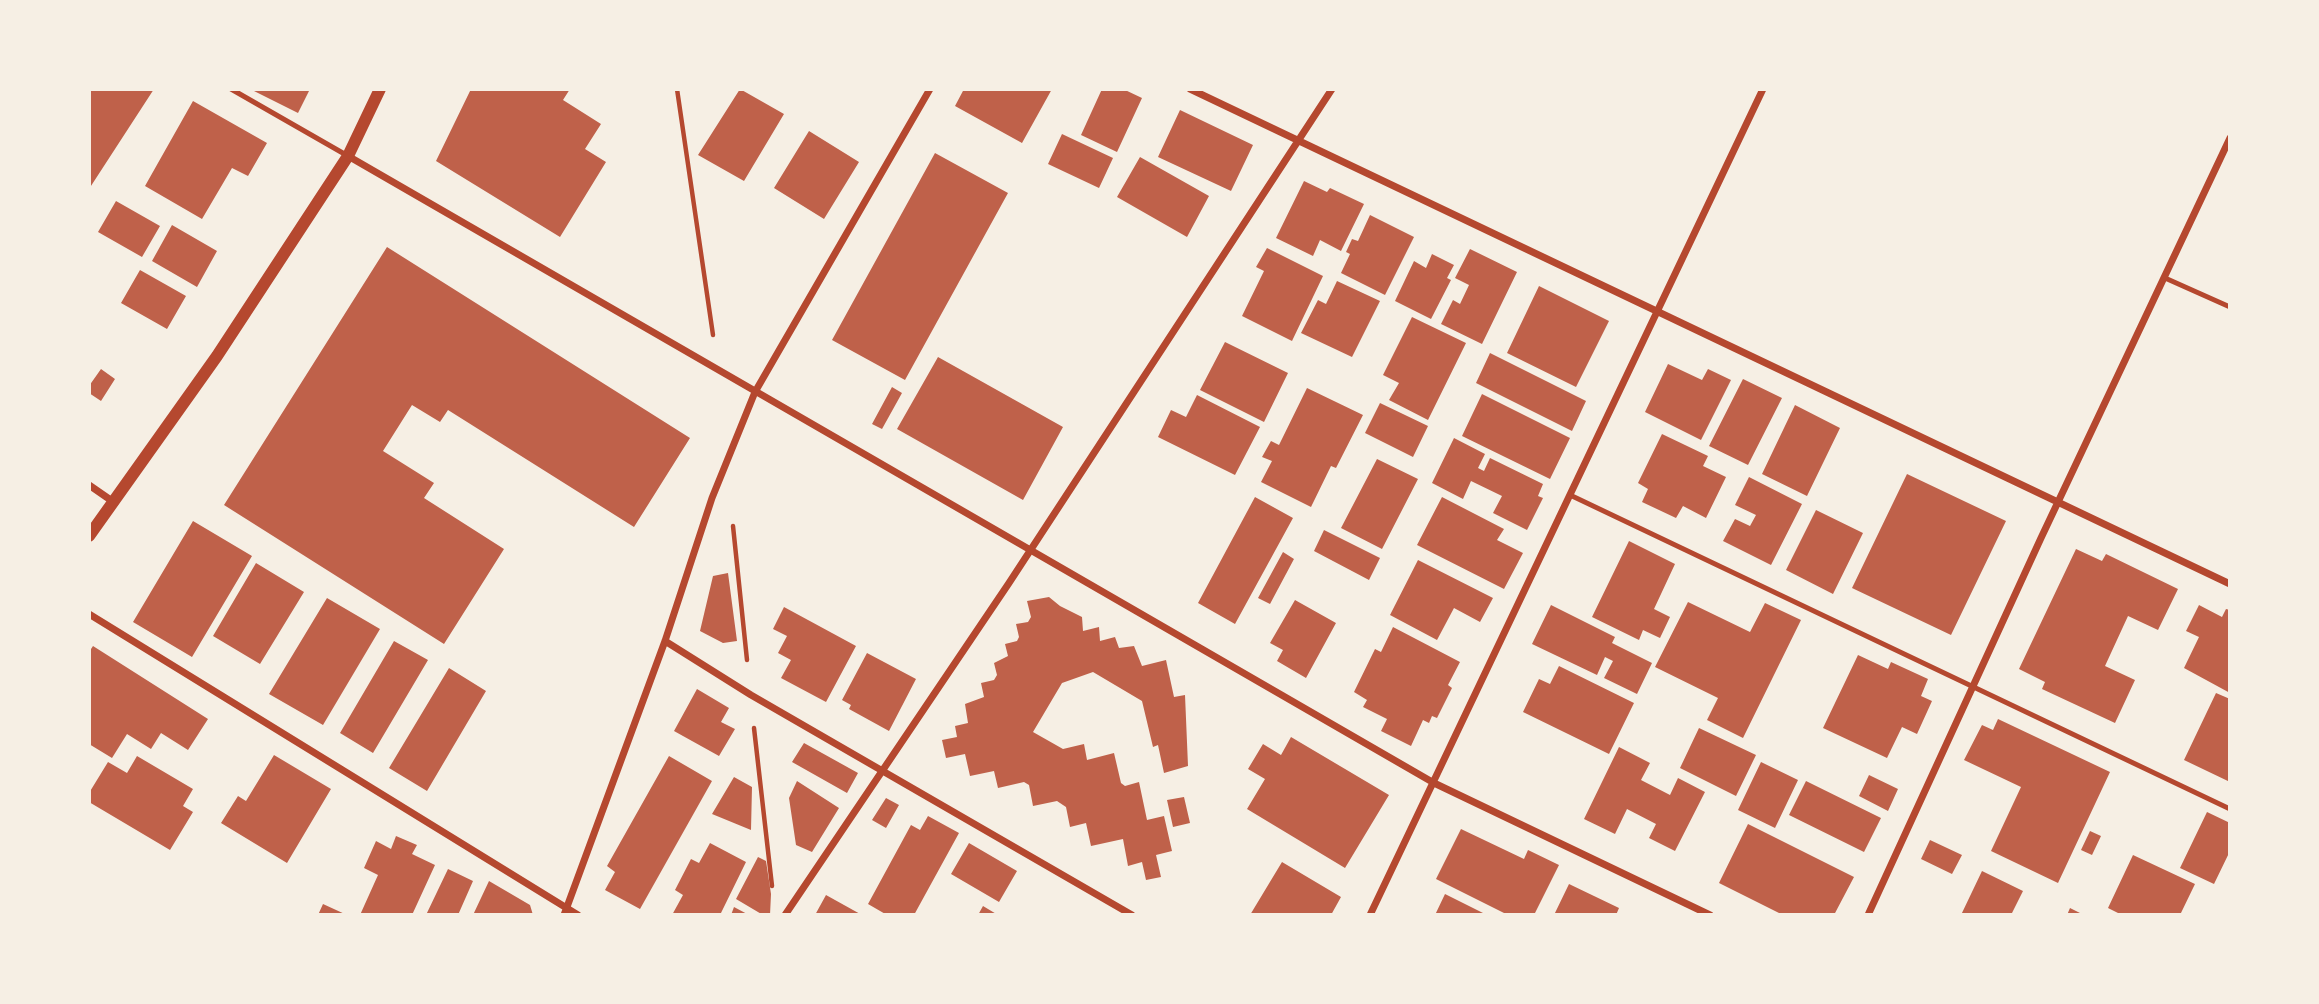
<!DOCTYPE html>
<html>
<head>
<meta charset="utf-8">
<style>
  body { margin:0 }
  #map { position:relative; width:2319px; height:1004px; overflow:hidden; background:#f6efe4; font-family:"Varela Round",sans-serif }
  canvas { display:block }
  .frame { position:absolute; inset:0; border:91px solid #f6efe4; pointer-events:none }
</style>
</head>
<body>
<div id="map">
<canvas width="2319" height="1004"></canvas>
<div class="frame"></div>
</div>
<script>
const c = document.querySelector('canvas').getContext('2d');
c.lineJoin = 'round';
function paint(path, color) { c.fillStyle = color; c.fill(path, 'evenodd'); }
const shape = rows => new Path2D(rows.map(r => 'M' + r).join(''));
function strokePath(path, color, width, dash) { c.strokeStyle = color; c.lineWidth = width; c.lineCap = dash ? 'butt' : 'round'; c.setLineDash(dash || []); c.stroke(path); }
paint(shape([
  [89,89,154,89,89,189],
  [250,89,310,89,298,113],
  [471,89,570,89,563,100,601,124,585,149,606,162,560,237,436,161],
  [740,89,784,114,744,181,698,155],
  [964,89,1052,89,1022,143,955,106],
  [1102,89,1123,89,1142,98,1117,152,1081,135],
  [193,101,267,143,248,176,232,168,202,219,145,186],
  [1180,110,1253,145,1231,191,1158,157],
  [809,131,859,162,824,219,774,188],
  [1062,134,1113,158,1099,188,1048,164],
  [935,153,1008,193,905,380,832,340],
  [1140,157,1209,196,1187,237,1117,197],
  [1304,181,1327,192,1330,188,1364,204,1341,251,1320,240,1313,256,1276,238],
  [116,201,160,226,142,257,98,232],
  [1370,215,1414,237,1385,295,1341,273,1350,254,1346,252,1352,239,1358,241],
  [172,225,217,251,197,287,152,261],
  [387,247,690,438,634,527,448,410,440,422,412,405,383,451,434,483,424,498,504,549,444,644,224,505],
  [1267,248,1323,276,1292,341,1242,316,1264,271,1256,267],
  [1470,249,1517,272,1482,344,1441,324,1453,300,1460,304,1469,285,1455,278],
  [1432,254,1454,265,1447,278,1451,280,1431,319,1395,301,1414,261,1426,268],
  [140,270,186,296,167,329,121,303],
  [1337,281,1380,301,1352,357,1301,333,1318,300,1326,304],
  [1539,286,1609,321,1576,387,1507,353],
  [1412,317,1466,343,1428,420,1389,400,1399,383,1383,375],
  [1225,342,1288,373,1264,422,1200,390],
  [1490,353,1586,401,1572,431,1476,383],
  [938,357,1063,427,1023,500,897,429],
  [1668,364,1702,380,1708,369,1731,380,1701,440,1645,412],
  [101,369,115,379,101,401,89,393,89,386],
  [1743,379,1782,398,1748,465,1709,446],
  [892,387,902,393,882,429,872,424],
  [1307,388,1363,415,1336,468,1331,466,1311,507,1261,482,1272,461,1262,457,1271,441,1279,445],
  [1482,394,1570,438,1550,479,1462,436],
  [1197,395,1260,427,1235,475,1158,437,1171,410,1186,417],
  [1380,403,1428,426,1413,457,1365,433],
  [1795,405,1840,428,1807,496,1762,474],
  [1662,434,1708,456,1703,466,1726,477,1706,518,1683,506,1676,518,1642,502,1648,489,1638,483],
  [1454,438,1485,454,1478,468,1484,471,1490,458,1543,484,1538,496,1543,498,1527,530,1493,513,1502,496,1471,481,1463,499,1432,483],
  [1377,459,1418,479,1382,549,1341,528],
  [1907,474,2006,521,1951,635,1852,588],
  [1749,477,1802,504,1771,565,1723,541,1735,519,1750,526,1756,515,1735,505],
  [1255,497,1293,518,1235,624,1198,603],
  [1442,497,1504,529,1497,540,1523,553,1504,589,1417,545],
  [1816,510,1863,533,1833,594,1786,570],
  [193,521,252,556,192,657,133,622],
  [1324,530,1380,558,1369,580,1314,551],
  [1629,541,1675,564,1654,609,1670,617,1660,638,1643,630,1639,640,1592,617],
  [2076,549,2102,561,2106,554,2178,589,2158,630,2128,616,2105,666,2135,680,2115,723,2042,689,2045,682,2019,669],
  [1283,552,1294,559,1270,604,1258,598],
  [1418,560,1493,598,1480,622,1454,608,1437,640,1390,615],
  [256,563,304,592,260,664,213,636],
  [728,573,737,641,723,643,700,631,713,576],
  [1049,597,1060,606,1082,617,1083,631,1099,627,1100,641,1115,637,1119,648,1134,646,1142,666,1166,660,1174,697,1185,695,1188,766,1164,773,1158,745,1153,747,1142,701,1093,672,1062,683,1033,732,1063,749,1084,744,1087,760,1114,753,1121,783,1125,786,1139,782,1147,820,1164,816,1172,851,1156,855,1161,877,1146,880,1142,862,1128,866,1123,839,1091,846,1086,823,1070,827,1066,807,1057,801,1033,806,1029,785,1024,782,998,788,994,771,970,776,965,754,946,758,942,740,957,737,955,726,968,723,965,704,984,697,981,683,994,680,997,675,994,663,1008,656,1005,644,1017,641,1019,637,1016,624,1028,622,1031,617,1027,601],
  [327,598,380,629,323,725,269,694],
  [1295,600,1336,623,1306,678,1277,661,1283,650,1270,643],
  [1688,602,1750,632,1765,603,1801,620,1743,738,1707,720,1718,698,1655,667],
  [1551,605,1615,637,1612,643,1652,663,1637,694,1604,678,1613,661,1605,657,1597,675,1532,644],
  [2199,605,2222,617,2226,609,2230,610,2230,693,2184,668,2199,637,2186,631],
  [784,607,856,646,826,702,781,678,791,660,778,653,787,636,773,629],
  [1393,627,1460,662,1448,685,1452,688,1437,718,1432,716,1429,723,1423,720,1411,746,1381,731,1387,719,1363,707,1367,700,1354,692,1375,649,1381,652],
  [394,641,428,660,373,753,340,733],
  [93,646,208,719,188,750,161,733,151,749,127,734,112,758,89,744,89,652],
  [867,653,916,679,889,731,849,709,851,705,842,700],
  [1858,655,1888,669,1891,662,1928,679,1921,696,1932,701,1917,734,1902,727,1887,758,1823,728],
  [1559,666,1634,703,1609,754,1523,712,1539,679,1550,684],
  [449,668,486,691,427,791,389,768],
  [697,689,729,708,721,722,735,729,719,756,674,731],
  [2216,693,2230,699,2230,782,2184,760],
  [1998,719,2110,772,2058,883,1991,851,2021,787,1964,760,1982,725,1993,730],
  [1699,728,1756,755,1736,796,1680,768],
  [1291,737,1389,795,1345,868,1247,809,1265,779,1248,769,1263,744,1281,755],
  [804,743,858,773,847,793,792,762],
  [1619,747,1650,763,1641,780,1670,795,1678,778,1705,792,1675,851,1649,838,1656,824,1627,809,1615,834,1584,819],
  [274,755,331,789,287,863,221,823,238,796,246,801],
  [137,756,193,789,183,806,193,812,170,850,89,802,89,793,108,762,127,773],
  [669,756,712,781,640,909,605,890,615,872,607,866],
  [1761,762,1798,780,1775,828,1738,810],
  [1869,775,1898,789,1888,811,1859,796],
  [734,777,752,787,751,830,712,814],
  [797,781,839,808,812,852,796,845,789,798],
  [1806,781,1881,818,1864,852,1789,815],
  [1184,797,1190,823,1173,827,1167,800],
  [886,798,899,805,886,828,872,820],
  [2207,812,2230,823,2230,851,2214,884,2180,868],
  [928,816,959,833,914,915,887,915,868,904,911,825,920,830],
  [1748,824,1854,877,1834,915,1783,915,1719,883],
  [1461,829,1524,859,1528,850,1559,865,1534,915,1508,915,1436,879],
  [2090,831,2101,836,2092,855,2081,850],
  [396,836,417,845,412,854,435,865,412,915,360,915,378,875,364,868,376,841,391,849],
  [1930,840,1962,855,1952,874,1921,859],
  [710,843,746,862,720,915,672,915,683,895,675,890,691,859,699,863],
  [969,843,1017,871,999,902,951,874],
  [2133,855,2195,884,2180,915,2122,915,2108,908],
  [758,857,766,861,771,894,770,915,763,915,736,899],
  [1282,862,1341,897,1331,915,1250,915],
  [448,869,473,881,458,915,426,915],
  [1982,871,2023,891,2011,915,1961,915],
  [489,881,530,905,533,915,473,915],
  [1569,884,1619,908,1616,915,1554,915],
  [1445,894,1487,915,1435,915],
  [826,895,862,915,815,915],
  [323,904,347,915,318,915],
  [983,906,998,915,978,915],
  [734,907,749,915,731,915],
  [2070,908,2084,915,2067,915]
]), '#bf614a');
strokePath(shape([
  [677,89,713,335],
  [733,526,747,660],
  [754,728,772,886]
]), '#b5482f', 4.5);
strokePath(shape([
  [231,89,348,156],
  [2165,278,2230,307],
  [1570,495,2230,809]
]), '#b5482f', 5);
strokePath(shape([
  [1190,89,2230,584],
  [348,156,1434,783,1710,915],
  [89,485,115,503],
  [89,614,578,915],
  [665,641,751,695,1132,915],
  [564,915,665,641,712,498,755,392,930,89],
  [785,915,1009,583,1332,89],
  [1370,915,1763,89],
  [1868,915,2041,538,2230,138]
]), '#b5482f', 7);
strokePath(shape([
  [89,536,217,356,348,156,380,89]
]), '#b5482f', 12);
</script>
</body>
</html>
